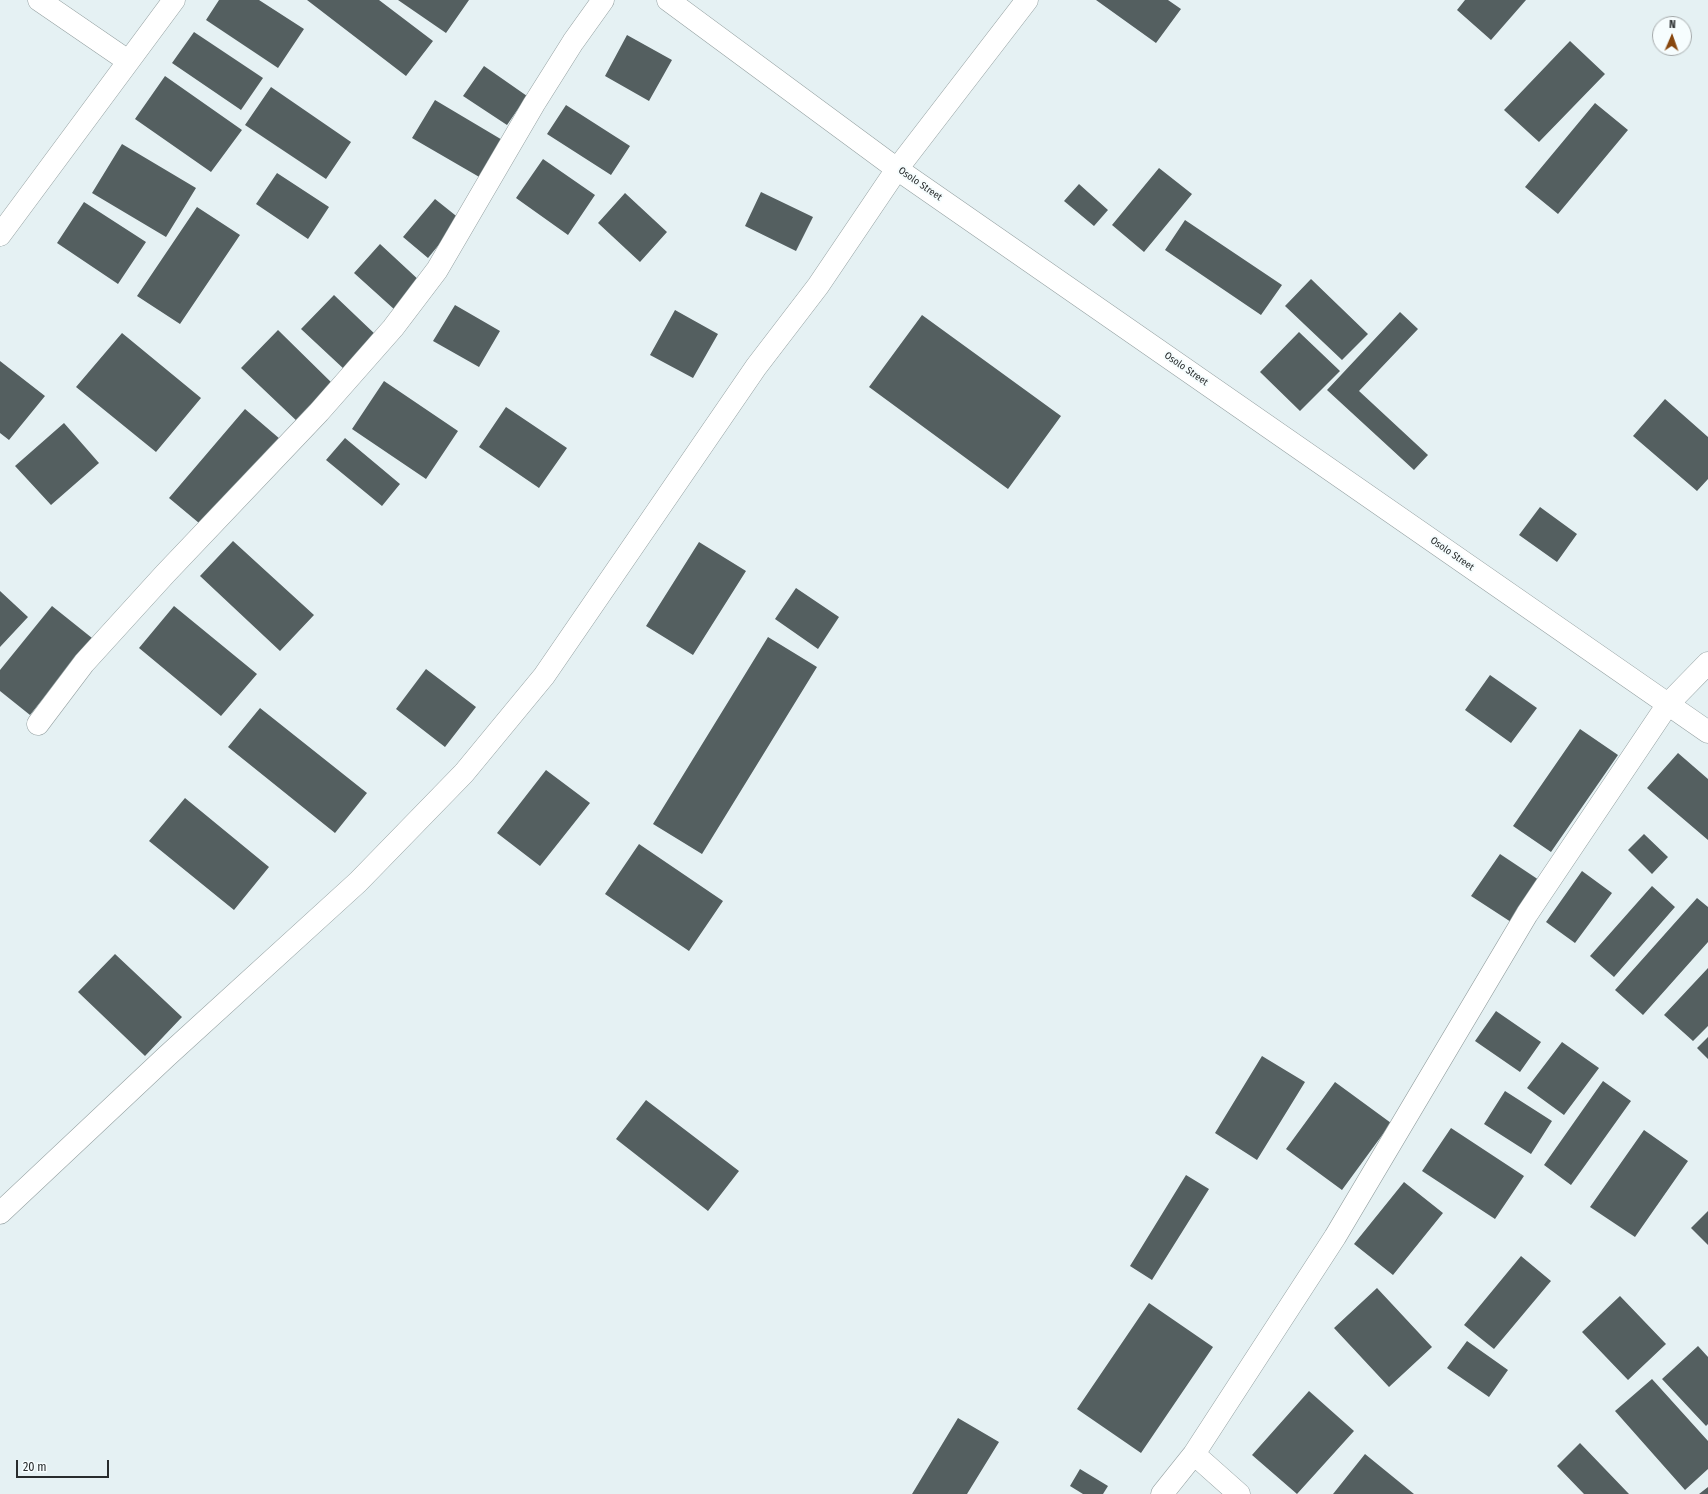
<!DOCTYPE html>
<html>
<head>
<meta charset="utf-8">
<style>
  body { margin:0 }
  #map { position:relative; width:1708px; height:1494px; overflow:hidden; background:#e5f1f3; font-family:"Fira Sans Condensed",sans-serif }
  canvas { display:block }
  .north { position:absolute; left:1652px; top:16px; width:40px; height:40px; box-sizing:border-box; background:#f6fdfe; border:1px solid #a4a9aa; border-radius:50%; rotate:2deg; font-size:11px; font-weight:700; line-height:16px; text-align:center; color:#282c2d }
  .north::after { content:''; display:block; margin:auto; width:14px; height:18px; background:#87470e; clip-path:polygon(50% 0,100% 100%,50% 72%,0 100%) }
  .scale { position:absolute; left:16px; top:1460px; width:93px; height:18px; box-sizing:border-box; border:2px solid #282c2d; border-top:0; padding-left:5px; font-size:12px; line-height:14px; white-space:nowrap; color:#282c2d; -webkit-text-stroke:3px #f6fdfe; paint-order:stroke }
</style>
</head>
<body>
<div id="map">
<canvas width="1708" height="1494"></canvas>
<div class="north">N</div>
<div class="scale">20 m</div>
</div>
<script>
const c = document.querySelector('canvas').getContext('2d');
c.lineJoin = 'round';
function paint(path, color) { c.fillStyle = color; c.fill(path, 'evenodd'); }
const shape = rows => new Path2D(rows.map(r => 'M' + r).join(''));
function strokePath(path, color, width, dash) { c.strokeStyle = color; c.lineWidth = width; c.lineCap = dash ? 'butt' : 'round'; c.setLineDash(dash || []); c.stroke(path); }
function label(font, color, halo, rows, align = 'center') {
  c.font = font + ' "Fira Sans Condensed",sans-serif'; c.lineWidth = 4; c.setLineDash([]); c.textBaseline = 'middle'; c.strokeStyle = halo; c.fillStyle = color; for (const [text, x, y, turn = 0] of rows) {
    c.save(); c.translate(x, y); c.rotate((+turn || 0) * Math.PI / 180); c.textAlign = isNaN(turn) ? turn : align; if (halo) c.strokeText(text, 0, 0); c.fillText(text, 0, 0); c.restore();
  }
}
paint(shape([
  [219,0,259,0,304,29,278,68,206,20],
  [307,0,379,0,433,41,406,76],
  [398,0,469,0,446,33],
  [1096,0,1168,0,1181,9,1156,43],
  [1465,0,1526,0,1491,40,1457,10],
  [194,32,263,78,241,110,172,63],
  [627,35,672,60,649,101,605,76],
  [1570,41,1605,74,1539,142,1504,110],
  [484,66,527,96,507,125,463,96],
  [165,76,242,130,211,172,135,119],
  [271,87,351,142,326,179,245,125],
  [435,100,504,141,481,178,412,138],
  [1595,103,1628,130,1558,214,1525,187],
  [566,105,630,146,611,175,547,134],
  [122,144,196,188,166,237,92,193],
  [543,159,595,195,568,235,516,198],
  [1159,168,1192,194,1144,252,1112,225],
  [277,173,329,207,308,239,256,204],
  [1079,184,1108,210,1094,226,1064,201],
  [761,192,813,217,796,251,745,226],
  [625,193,667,232,640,262,598,223],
  [435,199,460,219,428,258,403,237],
  [84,202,146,242,118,284,57,243],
  [197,207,240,235,180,324,137,296],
  [1185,220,1282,285,1261,315,1165,250],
  [380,244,421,282,395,310,354,273],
  [1311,279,1368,334,1342,360,1285,306],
  [334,295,377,336,345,370,301,329],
  [455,305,500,331,479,367,433,341],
  [675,310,718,334,693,378,650,355],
  [1400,312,1418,329,1359,391,1428,455,1414,470,1327,390],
  [922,315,1061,416,1008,489,869,387],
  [278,330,336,387,300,424,241,368],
  [1299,332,1340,371,1300,411,1260,372],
  [122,333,201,398,156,452,76,387],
  [0,361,45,396,9,440,0,433],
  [384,381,458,431,426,479,352,429],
  [1665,399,1708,437,1708,479,1697,491,1633,436],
  [506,407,567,448,539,488,479,447],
  [245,409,280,439,205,528,169,498],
  [64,423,99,463,51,505,15,466],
  [345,438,400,484,382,506,326,460],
  [1540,507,1577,534,1557,562,1519,535],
  [233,541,314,615,280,651,200,576],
  [699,542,746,571,693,655,646,626],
  [796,588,839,617,818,649,775,619],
  [0,591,28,617,0,647],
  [52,606,92,638,30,715,0,691,0,670],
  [174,606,257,674,221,716,139,648],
  [768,637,817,667,702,854,653,824],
  [426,669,476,707,445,747,396,709],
  [1490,675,1537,708,1511,743,1465,710],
  [260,708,367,793,335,833,228,747],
  [1580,729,1618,755,1551,852,1513,826],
  [1678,753,1708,779,1708,840,1647,788],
  [546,770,590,803,540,866,497,833],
  [185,798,269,867,234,910,149,841],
  [1644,834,1668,857,1652,874,1628,850],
  [639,844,723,901,689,951,605,894],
  [1500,854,1539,880,1511,922,1471,896],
  [1582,871,1612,893,1575,943,1546,922],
  [1652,886,1675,907,1614,977,1590,956],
  [1697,898,1708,907,1708,942,1643,1015,1615,990],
  [115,954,182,1017,145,1056,78,992],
  [1708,968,1708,1026,1693,1041,1664,1015],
  [1496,1011,1541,1042,1520,1072,1475,1041],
  [1708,1037,1708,1059,1697,1048],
  [1562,1042,1599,1068,1564,1115,1527,1088],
  [1262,1056,1305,1082,1257,1160,1215,1133],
  [1603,1081,1631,1101,1571,1185,1544,1165],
  [1335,1082,1391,1123,1342,1190,1286,1149],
  [1505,1091,1552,1121,1531,1154,1484,1124],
  [646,1100,739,1171,708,1211,616,1139],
  [1451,1128,1524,1176,1495,1219,1422,1171],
  [1644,1130,1688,1161,1635,1237,1590,1207],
  [1186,1175,1209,1189,1152,1280,1130,1266],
  [1404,1182,1443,1213,1393,1275,1354,1244],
  [1708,1211,1708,1245,1691,1228],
  [1521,1256,1551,1281,1494,1349,1464,1325],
  [1377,1288,1432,1347,1389,1387,1334,1328],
  [1620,1296,1666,1344,1628,1380,1582,1332],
  [1149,1303,1213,1347,1141,1453,1077,1409],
  [1467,1341,1508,1370,1489,1397,1447,1368],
  [1698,1346,1708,1357,1708,1424,1706,1426,1662,1379],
  [1652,1379,1708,1441,1708,1469,1685,1490,1615,1411],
  [1309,1391,1354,1431,1297,1494,1252,1455],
  [958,1418,999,1442,967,1494,912,1494],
  [1580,1443,1629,1494,1584,1494,1557,1466],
  [1365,1454,1414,1494,1333,1494],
  [1080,1469,1108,1486,1103,1494,1083,1494,1070,1486],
  [1708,1487,1708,1494,1699,1494]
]), '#545f60');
const street = shape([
  [39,0,128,61],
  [668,0,897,169,1708,732],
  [0,235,174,0],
  [38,724,84,663,165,574,319,412,393,328,437,270,534,104,573,42,603,0],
  [0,1213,167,1056,358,882,464,773,544,676,756,367,818,286,897,169,1027,0],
  [1194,1454,1239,1494],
  [1162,1494,1194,1454,1335,1237,1527,914,1668,704,1708,663]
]);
strokePath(street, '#94a0a1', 23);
strokePath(street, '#fff', 22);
label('10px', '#282c2d', '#f6fdfe', [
  ["Osolo Street",920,184,35],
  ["Osolo Street",1186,369,35],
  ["Osolo Street",1452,554,35]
]);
</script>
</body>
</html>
